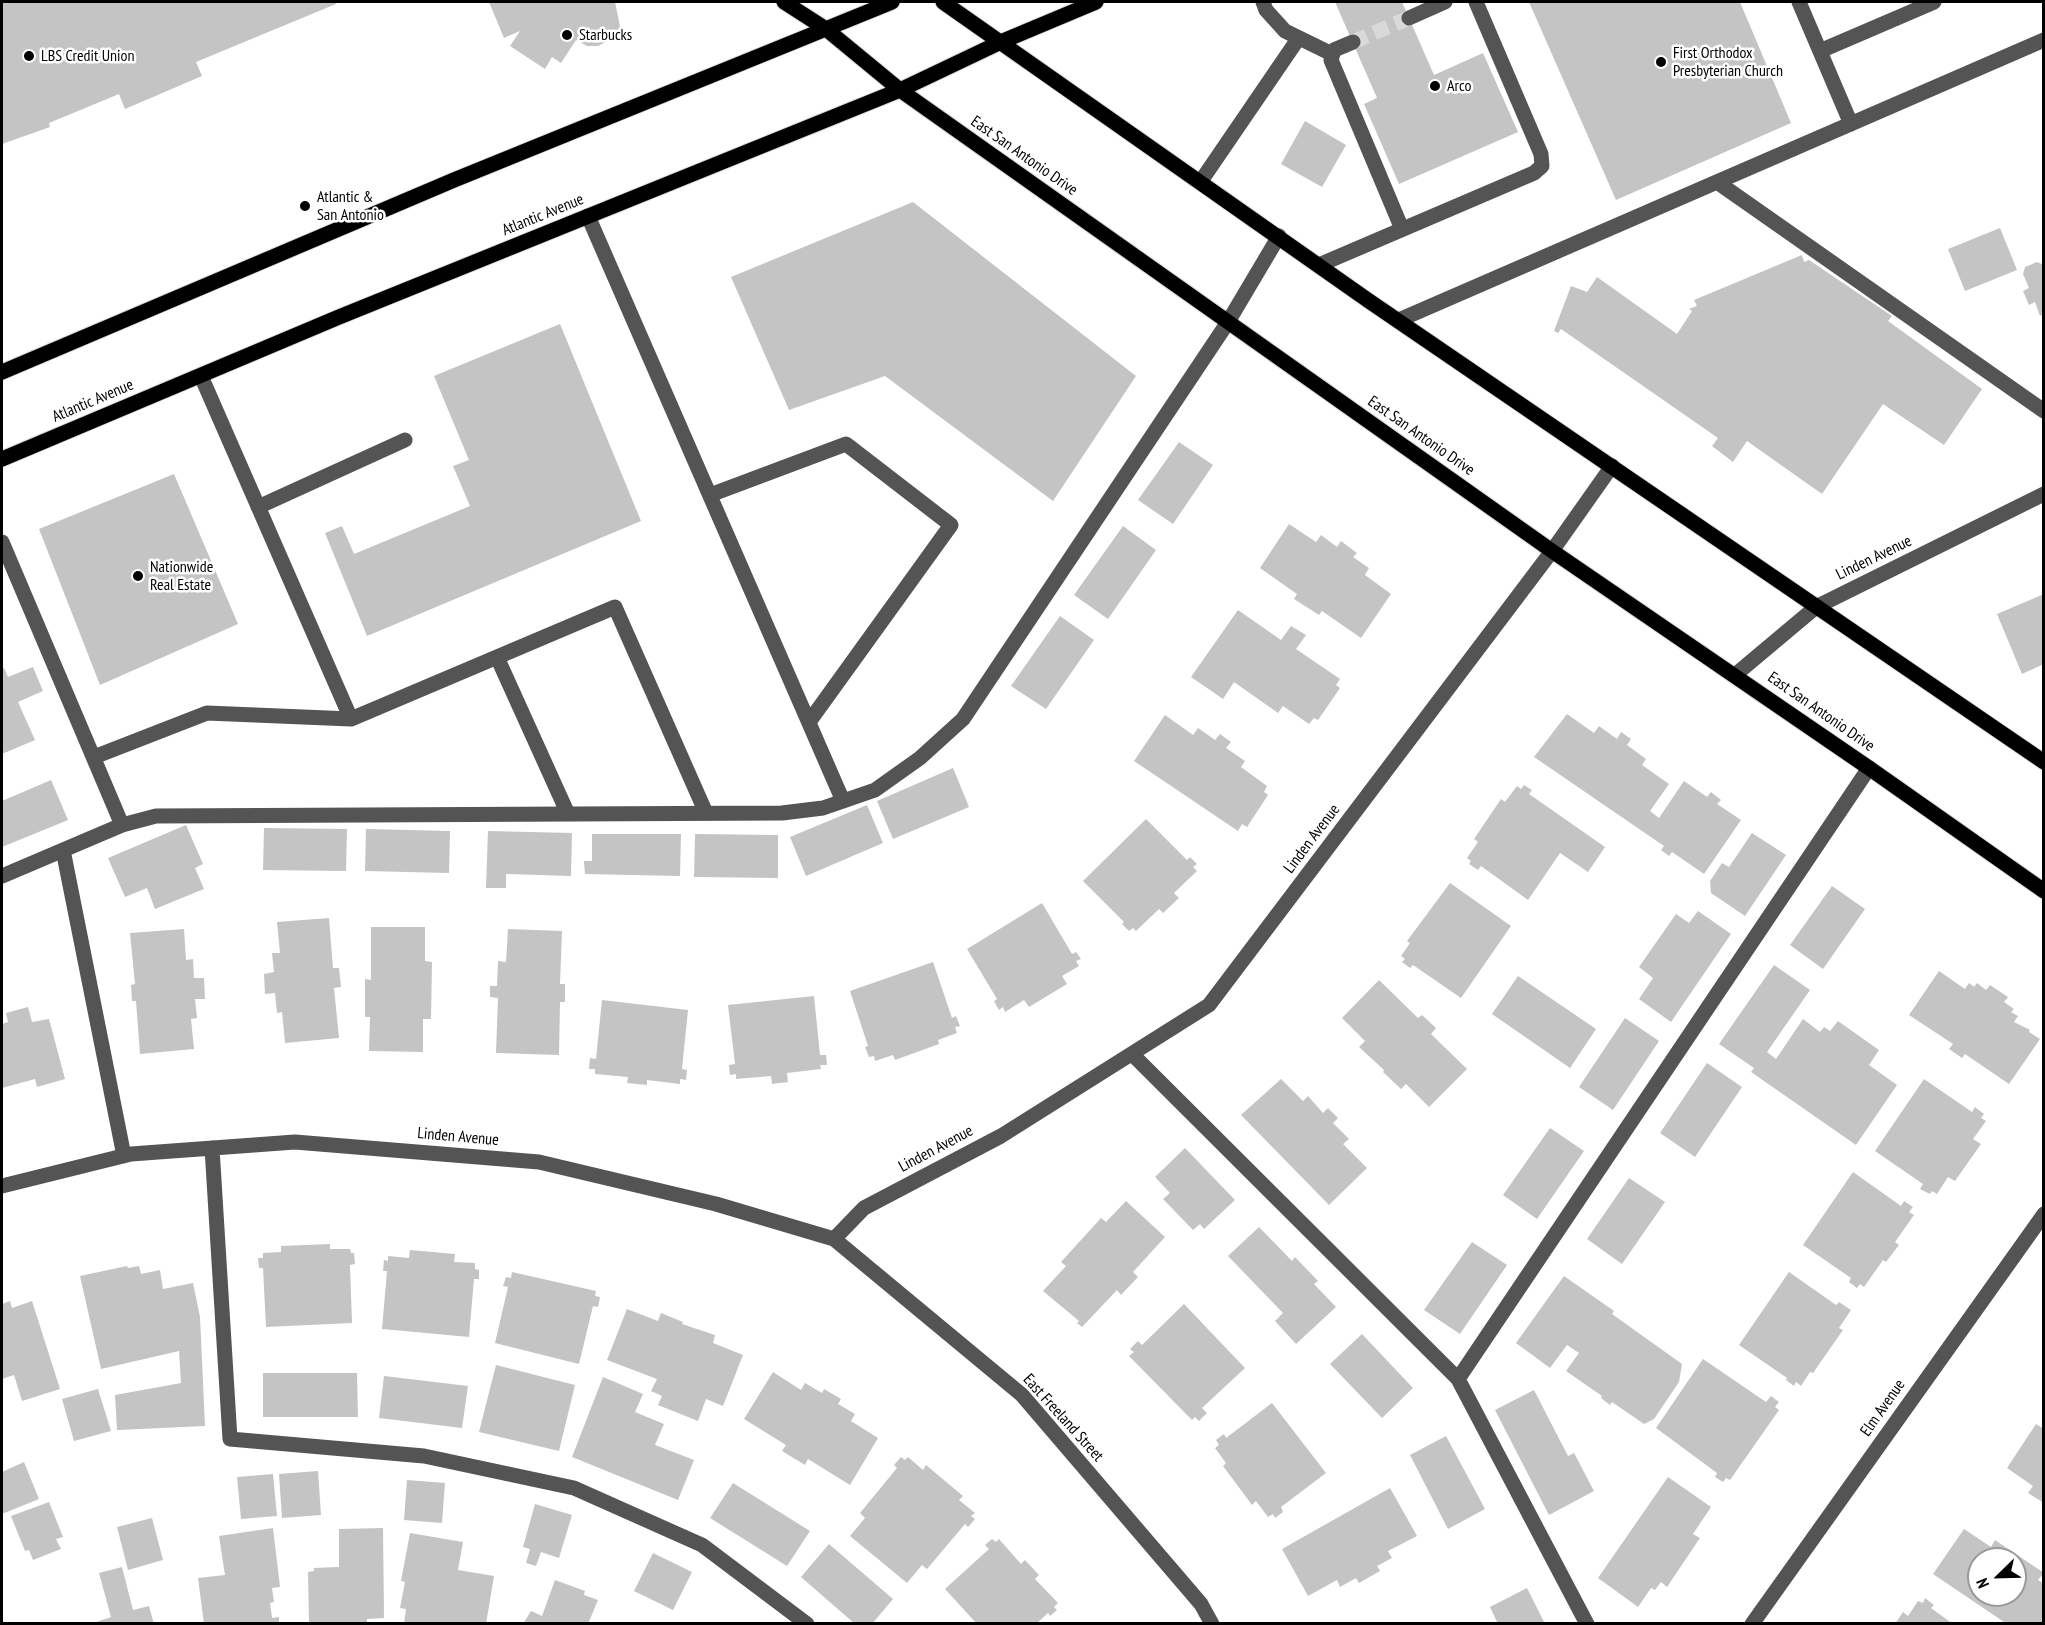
<!DOCTYPE html>
<html>
<head>
<meta charset="utf-8">
<style>
  body { margin:0 }
  #map { position:relative; width:2045px; height:1625px; overflow:hidden; background:#fff; font-family:"PT Sans Narrow",sans-serif }
  canvas { display:block }
  .frame { position:absolute; inset:0; border:3px solid #000; pointer-events:none }
  .north { position:absolute; left:1967px; top:1547px; width:60px; height:60px; box-sizing:border-box; background:#fff; border:2px solid #999; border-radius:50%; rotate:247deg; font-size:16px; font-weight:700; line-height:24px; text-align:center; color:#000 }
  .north::after { content:''; display:block; margin:auto; width:21px; height:27px; background:#000; clip-path:polygon(50% 0,100% 100%,50% 72%,0 100%) }
</style>
</head>
<body>
<div id="map">
<canvas width="2045" height="1625"></canvas>
<div class="frame"></div>
<div class="north">N</div>
</div>
<script>
const c = document.querySelector('canvas').getContext('2d');
c.lineJoin = 'round';
function paint(path, color) { c.fillStyle = color; c.fill(path, 'evenodd'); }
const shape = rows => new Path2D(rows.map(r => 'M' + r).join(''));
function strokePath(path, color, width, dash) { c.strokeStyle = color; c.lineWidth = width; c.lineCap = dash ? 'butt' : 'round'; c.setLineDash(dash || []); c.stroke(path); }
function label(font, color, halo, rows, align = 'center') {
  c.font = font + ' "PT Sans Narrow",sans-serif'; c.lineWidth = 5; c.setLineDash([]); c.textBaseline = 'middle'; c.strokeStyle = halo; c.fillStyle = color; for (const [text, x, y, turn = 0] of rows) {
    c.save(); c.translate(x, y); c.rotate((+turn || 0) * Math.PI / 180); c.textAlign = isNaN(turn) ? turn : align; if (halo) c.strokeText(text, 0, 0); c.fillText(text, 0, 0); c.restore();
  }
}
paint(shape([
  [2,2,335,2,336,4,196,62,202,76,125,109,119,94,49,123,50,127,2,144],
  [489,2,615,2,620,26,613,38,598,46,587,46,576,40,561,63,552,57,545,69,510,46,520,31,504,38],
  [1335,2,1402,2,1434,75,1483,53,1518,132,1399,184,1364,104,1377,98],
  [1529,2,1740,2,1791,123,1616,200],
  [1305,121,1346,145,1322,187,1281,164],
  [913,202,1136,376,1053,501,885,376,789,410,731,277],
  [2000,228,2017,270,1965,291,1948,249],
  [1802,255,1804,262,1809,260,1892,316,1888,321,1982,389,1944,445,1883,404,1822,494,1747,441,1733,462,1712,446,1718,438,1561,329,1558,333,1554,331,1571,286,1587,292,1597,277,1677,334,1692,311,1689,309,1697,306,1694,300],
  [2037,262,2044,265,2044,314,2040,316,2035,302,2029,305,2023,291,2029,288,2023,274,2025,267],
  [560,324,641,521,367,636,325,533,342,526,354,554,470,506,453,466,469,460,434,376],
  [1179,442,1213,465,1173,524,1138,500],
  [174,474,238,624,100,685,39,529],
  [1289,524,1316,542,1321,535,1337,547,1341,541,1357,553,1353,557,1369,568,1365,575,1391,594,1361,638,1322,611,1319,615,1294,599,1297,594,1260,568],
  [1123,526,1156,550,1108,619,1074,595],
  [2044,594,2044,664,2022,674,1997,614],
  [1238,610,1281,640,1291,626,1306,635,1296,649,1340,679,1336,685,1340,688,1318,720,1314,718,1309,724,1283,706,1278,713,1234,682,1223,699,1191,677],
  [1060,616,1094,640,1046,709,1011,686],
  [33,667,43,691,18,702,35,740,2,754,2,669,4,668,8,677],
  [1567,714,1594,733,1599,726,1617,739,1621,732,1631,739,1627,745,1646,759,1642,765,1669,784,1650,811,1659,818,1684,781,1707,797,1711,792,1721,800,1717,804,1741,820,1704,874,1672,852,1669,856,1661,850,1664,846,1534,757],
  [1165,715,1193,735,1198,728,1215,740,1220,734,1231,742,1226,748,1245,761,1241,767,1267,786,1264,792,1268,795,1247,827,1242,824,1238,831,1134,761],
  [953,768,969,807,893,839,877,801],
  [51,780,68,820,2,847,2,801],
  [1524,785,1532,790,1529,794,1605,847,1588,872,1560,853,1528,900,1481,866,1478,870,1469,864,1471,861,1467,858,1478,842,1474,839,1501,799,1505,802,1517,786,1521,789],
  [867,805,883,843,806,876,790,837],
  [1146,819,1187,860,1190,857,1197,864,1193,867,1197,871,1174,893,1179,898,1163,913,1159,909,1136,931,1133,928,1129,931,1122,924,1124,922,1083,881],
  [186,825,203,864,195,868,204,889,155,909,147,888,125,897,108,858],
  [264,828,347,829,346,871,263,870],
  [366,829,450,831,449,873,365,871],
  [488,831,572,833,571,876,506,874,506,888,486,888],
  [1752,833,1786,855,1745,916,1711,893,1710,881,1722,863,1729,867],
  [592,834,681,834,680,876,585,874,584,861,592,861],
  [695,834,778,835,778,878,694,877],
  [1450,883,1511,926,1461,998,1413,965,1410,968,1402,962,1405,959,1401,956,1410,943,1407,941],
  [1832,886,1865,909,1823,969,1790,945],
  [1042,903,1072,954,1076,952,1081,959,1076,961,1079,966,1062,976,1067,984,1029,1007,1024,1000,1005,1012,1003,1007,999,1010,994,1001,997,999,967,949],
  [1698,911,1731,934,1671,1022,1639,999,1653,978,1639,967,1676,914,1689,923],
  [329,918,333,968,339,968,341,987,334,988,339,1038,285,1043,282,1012,277,1013,275,993,265,994,264,974,274,972,272,953,280,953,277,922],
  [371,927,425,927,425,961,432,962,431,1019,423,1019,423,1052,369,1051,370,1017,365,1017,365,979,371,980],
  [184,929,186,960,193,959,194,978,204,978,205,999,195,999,197,1018,191,1019,194,1049,140,1054,136,1001,132,1001,131,985,135,984,130,933],
  [508,929,562,931,560,984,565,984,565,1002,560,1002,559,1055,496,1053,498,998,490,997,490,986,497,986,498,961,506,962],
  [933,962,952,1018,956,1016,960,1026,955,1027,957,1033,938,1040,939,1044,895,1060,893,1055,875,1061,874,1056,869,1057,865,1047,868,1046,850,991],
  [1774,965,1810,990,1767,1052,1776,1059,1803,1019,1820,1032,1824,1027,1830,1031,1838,1021,1879,1050,1869,1065,1897,1085,1856,1145,1751,1072,1754,1068,1719,1044],
  [1939,971,1965,989,1969,983,1974,987,1977,983,1986,990,1990,985,2008,997,2004,1002,2014,1009,2011,1012,2018,1016,2014,1022,2030,1030,2029,1032,2040,1039,2009,1084,1965,1054,1962,1058,1949,1049,1953,1044,1909,1015],
  [1518,976,1596,1029,1570,1068,1492,1014],
  [1379,980,1418,1018,1422,1015,1436,1028,1431,1034,1467,1069,1429,1107,1406,1084,1401,1089,1383,1072,1384,1070,1359,1047,1365,1041,1342,1018],
  [814,996,820,1055,826,1055,827,1065,820,1065,821,1069,787,1073,788,1082,772,1084,771,1076,736,1079,736,1074,730,1075,729,1065,735,1064,728,1005],
  [602,1000,688,1010,682,1069,687,1070,686,1080,680,1079,680,1084,647,1080,647,1085,627,1083,628,1077,595,1074,595,1069,589,1069,590,1058,596,1059],
  [28,1007,32,1022,49,1019,65,1079,37,1087,35,1079,2,1088,2,1024,8,1022,6,1013],
  [1625,1018,1659,1041,1613,1110,1579,1087],
  [1707,1063,1742,1087,1695,1157,1660,1133],
  [1281,1079,1303,1101,1308,1096,1323,1113,1328,1108,1338,1118,1333,1123,1349,1139,1343,1144,1367,1168,1329,1205,1241,1115],
  [1924,1079,1972,1112,1975,1107,1984,1114,1981,1118,1986,1121,1973,1139,1981,1144,1955,1181,1948,1177,1937,1194,1932,1191,1930,1194,1920,1189,1923,1184,1875,1151],
  [1550,1128,1584,1151,1537,1219,1503,1195],
  [1185,1148,1235,1200,1204,1229,1200,1224,1193,1230,1163,1199,1170,1193,1155,1177],
  [1853,1172,1901,1206,1904,1201,1913,1207,1909,1212,1914,1215,1895,1242,1899,1245,1886,1262,1883,1260,1864,1287,1860,1284,1857,1288,1849,1282,1851,1278,1803,1245],
  [1629,1178,1665,1202,1622,1264,1587,1239],
  [1126,1201,1165,1237,1133,1272,1138,1277,1121,1295,1117,1290,1082,1327,1077,1323,1079,1321,1043,1291,1066,1266,1061,1262,1101,1218,1106,1222],
  [1259,1227,1292,1261,1295,1257,1318,1281,1314,1284,1336,1307,1296,1344,1275,1321,1283,1313,1228,1256],
  [1472,1242,1507,1265,1460,1334,1424,1310],
  [330,1244,330,1249,350,1249,351,1253,354,1253,355,1264,350,1265,352,1323,266,1327,263,1268,259,1268,258,1258,263,1258,263,1253,281,1252,281,1246],
  [410,1250,455,1254,454,1262,475,1263,475,1269,479,1270,479,1279,474,1279,469,1337,382,1329,387,1271,383,1271,384,1260,388,1261,388,1256,409,1258],
  [127,1266,128,1268,139,1266,141,1274,160,1270,163,1289,193,1283,200,1317,205,1426,117,1430,115,1395,181,1383,179,1351,101,1369,80,1276],
  [512,1272,596,1291,595,1296,600,1297,598,1307,593,1306,579,1364,495,1343,508,1287,503,1286,506,1277,511,1278],
  [1789,1272,1836,1305,1839,1302,1851,1310,1839,1328,1843,1330,1813,1373,1810,1372,1801,1386,1796,1382,1794,1386,1786,1380,1787,1378,1739,1345],
  [1564,1276,1614,1311,1612,1314,1682,1364,1679,1382,1654,1419,1644,1424,1612,1402,1610,1405,1601,1398,1602,1396,1566,1371,1579,1353,1567,1345,1550,1368,1516,1343],
  [10,1301,12,1308,32,1301,60,1389,22,1401,14,1375,2,1379,2,1304],
  [1184,1304,1245,1368,1202,1408,1207,1413,1199,1421,1195,1417,1192,1420,1129,1356,1134,1352,1130,1349,1138,1341,1142,1345],
  [627,1309,658,1321,661,1313,683,1322,682,1324,715,1335,713,1343,743,1355,723,1406,706,1399,698,1421,658,1405,662,1396,651,1391,657,1379,607,1360],
  [1362,1334,1413,1388,1382,1418,1330,1364],
  [1703,1359,1766,1402,1771,1396,1779,1402,1775,1407,1779,1410,1730,1480,1726,1478,1723,1482,1715,1477,1717,1473,1656,1428],
  [496,1365,575,1385,559,1451,479,1432],
  [773,1372,801,1390,805,1383,822,1393,824,1389,841,1399,838,1404,855,1414,851,1421,878,1438,850,1485,808,1459,805,1465,782,1451,786,1445,744,1419],
  [263,1373,357,1373,358,1417,263,1417],
  [384,1376,468,1386,462,1428,379,1418],
  [603,1377,643,1394,635,1412,664,1424,655,1445,694,1460,678,1500,572,1457],
  [98,1389,111,1431,74,1441,62,1399],
  [1534,1390,1568,1456,1574,1453,1594,1491,1549,1515,1495,1410],
  [1272,1403,1326,1473,1281,1507,1283,1512,1275,1518,1273,1514,1268,1517,1256,1501,1252,1505,1223,1466,1226,1463,1215,1448,1219,1445,1216,1440,1224,1434,1226,1438],
  [2036,1424,2044,1429,2044,1503,2028,1493,2033,1486,2007,1468],
  [1446,1436,1485,1509,1448,1529,1410,1455],
  [901,1457,905,1460,908,1457,923,1470,926,1465,963,1496,959,1500,975,1513,971,1516,975,1519,968,1527,965,1524,927,1569,922,1565,907,1583,850,1536,865,1518,860,1513,897,1468,894,1465],
  [24,1462,39,1499,2,1514,2,1472],
  [318,1471,321,1515,282,1518,279,1474],
  [273,1474,277,1516,241,1519,237,1477],
  [1668,1477,1711,1507,1693,1534,1700,1538,1667,1587,1661,1582,1655,1590,1651,1588,1638,1607,1598,1578],
  [407,1480,445,1483,442,1523,404,1520],
  [733,1483,810,1531,787,1566,710,1518],
  [1390,1488,1417,1536,1388,1551,1392,1558,1377,1566,1380,1571,1359,1583,1356,1578,1340,1587,1337,1580,1308,1596,1282,1549],
  [49,1502,63,1537,56,1539,61,1549,33,1560,29,1550,25,1551,11,1516],
  [535,1504,572,1515,559,1558,541,1552,536,1566,526,1563,530,1549,523,1547],
  [152,1518,163,1560,128,1570,117,1527],
  [273,1528,280,1587,272,1588,274,1602,270,1603,272,1618,279,1617,279,1624,204,1624,198,1578,225,1575,219,1536],
  [383,1528,384,1618,367,1619,367,1624,309,1624,308,1572,314,1571,314,1568,339,1567,339,1529],
  [1964,1529,1991,1547,1995,1540,2044,1573,2038,1580,2044,1584,2044,1624,2007,1624,1933,1574],
  [1979,1559,2015,1559,2015,1595,1979,1595],
  [410,1533,463,1542,458,1570,494,1576,486,1624,404,1624,406,1609,400,1608,405,1582,401,1581],
  [992,1539,996,1542,999,1539,1021,1564,1025,1560,1039,1575,1035,1579,1058,1603,1054,1607,1057,1610,1050,1616,1048,1613,1036,1624,977,1624,945,1589,989,1549,985,1545],
  [829,1544,893,1599,872,1624,855,1624,801,1577],
  [653,1553,692,1572,673,1610,634,1591],
  [122,1567,133,1610,149,1606,154,1624,90,1624,111,1617,99,1573],
  [555,1580,585,1591,584,1595,598,1600,588,1624,523,1624,531,1611,542,1616],
  [1527,1588,1545,1624,1498,1624,1490,1607],
  [1925,1598,1934,1605,1931,1608,1953,1624,1895,1624,1903,1612,1908,1616,1918,1601,1923,1603]
]), '#c4c4c4');
strokePath(shape([
  [1353,42,1409,18]
]), '#d9d9d9', 15, [15, 8]);
const major = shape([
  [784,2,826,29,900,90,1552,551,1869,768,2044,891],
  [943,2,1369,301,2044,762],
  [2,372,454,180,892,2],
  [2,459,339,317,900,90,1003,41,1096,2]
]);
strokePath(major, '#dbdbdb', 17);
strokePath(shape([
  [1263,2,1266,10,1285,31,1332,54],
  [1799,2,1851,124],
  [1409,18,1445,2],
  [1353,42,1334,50,1331,60,1402,229],
  [1820,51,1934,2],
  [1201,181,1298,39],
  [1717,182,2044,411],
  [588,216,843,801],
  [1319,265,1534,173,1542,166,1541,154,1476,2],
  [1399,320,2044,40],
  [201,376,351,719],
  [710,495,846,444,951,525,809,722],
  [258,507,405,440],
  [2,542,122,825],
  [497,657,568,814],
  [1735,675,1816,607,2044,494],
  [94,757,207,713,351,719,615,607,706,813],
  [63,850,124,1156],
  [2,876,122,825,156,816,782,813,823,808,875,790,920,758,963,719,1228,322,1279,236],
  [1132,1054,1458,1379,1587,1624],
  [212,1148,230,1439,424,1456,574,1488,702,1545,807,1624],
  [2,1186,131,1154,295,1142,539,1162,716,1204,834,1239,864,1208,1001,1136,1209,1005,1552,551,1612,466],
  [834,1239,1022,1395,1201,1604,1212,1624],
  [1458,1379,1869,768],
  [1752,1624,2044,1214]
]), '#545454', 15);
strokePath(major, '#000', 15);
for (const [x, y, r, color] of [
  [567,35,6,"#000"],
  [29,56,6,"#000"],
  [1661,62,6,"#000"],
  [1435,86,6,"#000"],
  [305,206,6,"#000"],
  [138,576,6,"#000"]
]) { const dot = new Path2D(); dot.arc(x, y, r, 0, 2 * Math.PI); c.fillStyle = color; c.fill(dot); strokePath(dot, '#fff', 2); }
label('16px', '#000', '#fff', [
  ["Starbucks",579,35],
  ["First Orthodox",1673,53],
  ["Presbyterian Church",1673,71],
  ["LBS Credit Union",41,56],
  ["Arco",1447,86],
  ["Atlantic &",317,197],
  ["San Antonio",317,215],
  ["Nationwide",150,567],
  ["Real Estate",150,585]
], 'left');
label('16px', '#000', '#fff', [
  ["East San Antonio Drive",1024,156,35],
  ["Atlantic Avenue",543,215,-22],
  ["Atlantic Avenue",93,401,-23],
  ["East San Antonio Drive",1421,436,35],
  ["Linden Avenue",1874,558,-26],
  ["East San Antonio Drive",1821,712,35],
  ["Linden Avenue",1312,839,-53],
  ["Linden Avenue",458,1137,5],
  ["Linden Avenue",936,1149,-28],
  ["Elm Avenue",1883,1408,-55],
  ["East Freeland Street",1063,1418,48]
]);
</script>
</body>
</html>
